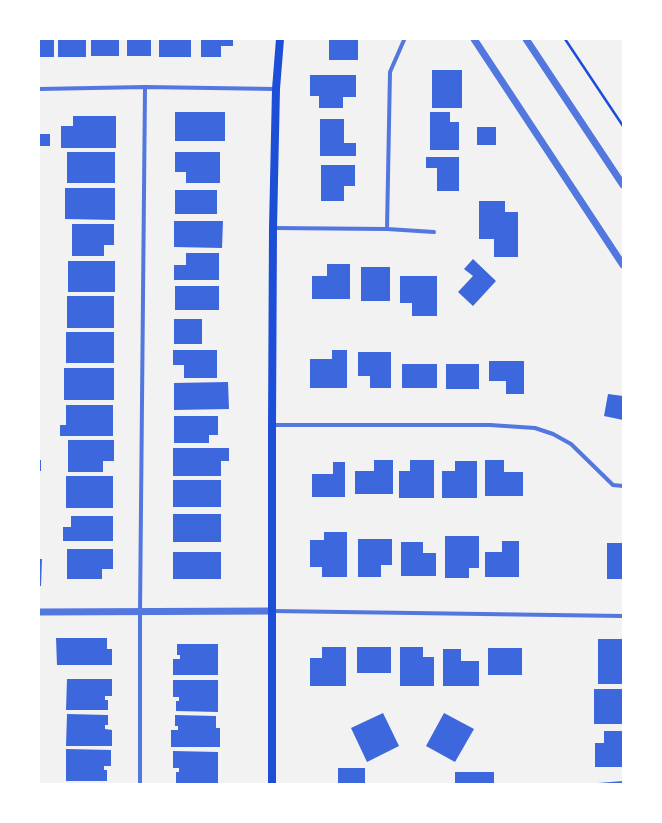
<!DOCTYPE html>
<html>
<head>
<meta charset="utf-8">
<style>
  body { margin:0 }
  #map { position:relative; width:662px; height:823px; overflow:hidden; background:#f2f2f2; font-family:Raleway,sans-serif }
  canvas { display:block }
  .frame { position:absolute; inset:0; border:40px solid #fff; pointer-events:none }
</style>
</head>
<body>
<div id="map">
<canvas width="662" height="823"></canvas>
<div class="frame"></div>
</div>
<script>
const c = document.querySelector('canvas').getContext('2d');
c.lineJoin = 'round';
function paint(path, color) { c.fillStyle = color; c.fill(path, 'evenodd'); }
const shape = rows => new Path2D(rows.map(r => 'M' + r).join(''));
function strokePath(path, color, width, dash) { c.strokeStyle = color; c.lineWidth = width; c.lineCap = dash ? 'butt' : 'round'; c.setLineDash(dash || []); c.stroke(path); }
paint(shape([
  [39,39,54,39,54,57,39,57],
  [58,39,86,39,86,57,58,57],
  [91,39,119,39,119,56,91,56],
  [127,39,151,39,151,56,127,56],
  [159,39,191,39,191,57,159,57],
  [201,39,233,39,233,46,221,46,221,57,201,57],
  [329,39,358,39,358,60,329,60],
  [432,70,462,70,462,108,432,108],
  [310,75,356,75,356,97,343,97,343,108,319,108,319,96,310,96],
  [175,112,225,112,225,141,175,141],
  [430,112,450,112,450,122,459,122,459,150,430,150],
  [73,116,116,116,116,148,61,148,61,126,73,126],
  [320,119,344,119,344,143,356,143,356,156,320,156],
  [477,127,496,127,496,145,477,145],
  [39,134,50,134,50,146,39,146],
  [67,152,115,152,115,183,67,183],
  [175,152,220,152,220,183,186,183,186,172,175,172],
  [426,157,459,157,459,191,437,191,437,168,426,168],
  [321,165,355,165,355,186,344,186,344,201,321,201],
  [65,188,115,188,115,220,65,219],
  [175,190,217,190,217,214,175,214],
  [479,201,505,201,505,212,518,212,518,257,494,257,494,239,479,239],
  [174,221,223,221,222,248,174,247],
  [72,224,114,224,114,245,104,245,104,256,72,256],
  [186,253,219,253,219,280,174,280,174,265,186,265],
  [473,259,496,281,473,306,458,292,473,276,464,269],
  [68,261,115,261,115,292,68,292],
  [327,264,350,264,350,299,312,299,312,276,327,276],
  [361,267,390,267,390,301,361,301],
  [400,276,437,276,437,316,412,316,412,303,400,303],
  [175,286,219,286,219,310,175,310],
  [67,296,114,296,114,328,67,328],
  [174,319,202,319,202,344,174,344],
  [66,332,114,332,114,363,66,363],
  [173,350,217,350,217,378,184,378,184,365,173,365],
  [332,350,347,350,347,388,310,388,310,359,332,359],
  [358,352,391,352,391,388,370,388,370,376,358,376],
  [489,361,524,361,524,394,506,394,506,381,489,381],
  [402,364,437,364,437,388,402,388],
  [446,364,479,364,479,389,446,389],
  [64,368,114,368,114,400,64,400],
  [228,382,229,409,174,410,174,383],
  [608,394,623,396,623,420,604,416],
  [66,405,113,405,113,436,60,436,60,425,66,425],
  [174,416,218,416,218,435,209,435,209,443,174,443],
  [68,440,114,440,114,461,103,461,103,472,68,472],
  [173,448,229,448,229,461,221,461,221,476,173,476],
  [39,460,41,460,41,471,39,471],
  [374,460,393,460,393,494,355,494,355,471,374,471],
  [410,460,434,460,434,498,399,498,399,471,410,471],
  [485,460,504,460,504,472,523,472,523,496,485,496],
  [455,461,477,461,477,498,442,498,442,471,455,471],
  [333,462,345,462,345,497,312,497,312,474,333,474],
  [66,476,113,476,113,508,66,508],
  [173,480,221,480,221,507,173,507],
  [173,514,221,514,221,542,173,542],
  [71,516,113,516,113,541,63,541,63,527,71,527],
  [324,532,347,532,347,577,322,577,322,567,310,567,310,540,324,540],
  [445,536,479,536,479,568,469,568,469,578,445,578],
  [358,539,392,539,392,565,381,565,381,577,358,577],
  [502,541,519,541,519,577,485,577,485,552,502,552],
  [401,542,423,542,423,553,436,553,436,576,401,576],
  [607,543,623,543,623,579,607,579],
  [67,549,113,549,113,569,102,569,102,579,67,579],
  [173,552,221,552,221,579,173,579],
  [39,559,42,559,41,586,39,586],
  [56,638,107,638,107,649,112,649,112,665,57,665],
  [598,639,623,639,623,684,598,684],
  [177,644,218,644,218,675,173,675,173,659,180,659,180,655,177,655],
  [322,647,346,647,346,686,310,686,310,658,322,658],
  [357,647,391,647,391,673,357,673],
  [400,647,423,647,423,657,434,657,434,686,400,686],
  [488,648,522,648,522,675,488,675],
  [443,649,461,649,461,661,479,661,479,686,443,686],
  [67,679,112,679,112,696,105,696,105,700,108,700,108,710,66,710],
  [173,680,218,680,218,712,176,711,176,701,179,701,179,697,173,697],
  [594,689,623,689,623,724,594,724],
  [383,713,399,746,367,762,351,728],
  [444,713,474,729,455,762,426,746],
  [67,714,108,715,108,725,105,725,105,729,112,730,112,746,66,746],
  [175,715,216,716,216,728,220,728,220,747,171,747,171,730,178,730,178,726,175,726],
  [604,731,623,731,623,767,595,767,595,743,604,743],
  [66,749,111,750,111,766,104,766,104,770,107,770,107,781,66,781],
  [173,751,218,752,218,783,176,783,176,772,179,772,179,768,173,768],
  [338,768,365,768,365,784,338,784],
  [455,772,494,772,494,784,455,784],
  [623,781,623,784,598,784,598,783]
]), '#3d67dc');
strokePath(shape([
  [565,39,623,126]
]), '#1d4ed8', 2.5);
strokePath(shape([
  [39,89,145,87,276,89],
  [273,228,387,229,434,232],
  [387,229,390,72,404,40],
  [272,425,490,425,535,428,553,434,571,444,613,485,623,486],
  [272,611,623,616],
  [140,784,140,612,145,87]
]), '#5277de', 4);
strokePath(shape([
  [474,39,623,265],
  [526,39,623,185],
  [39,612,272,611]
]), '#5277de', 7);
strokePath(shape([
  [272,784,272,425,273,228,276,89,280,39]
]), '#1d4ed8', 8);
</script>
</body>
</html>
